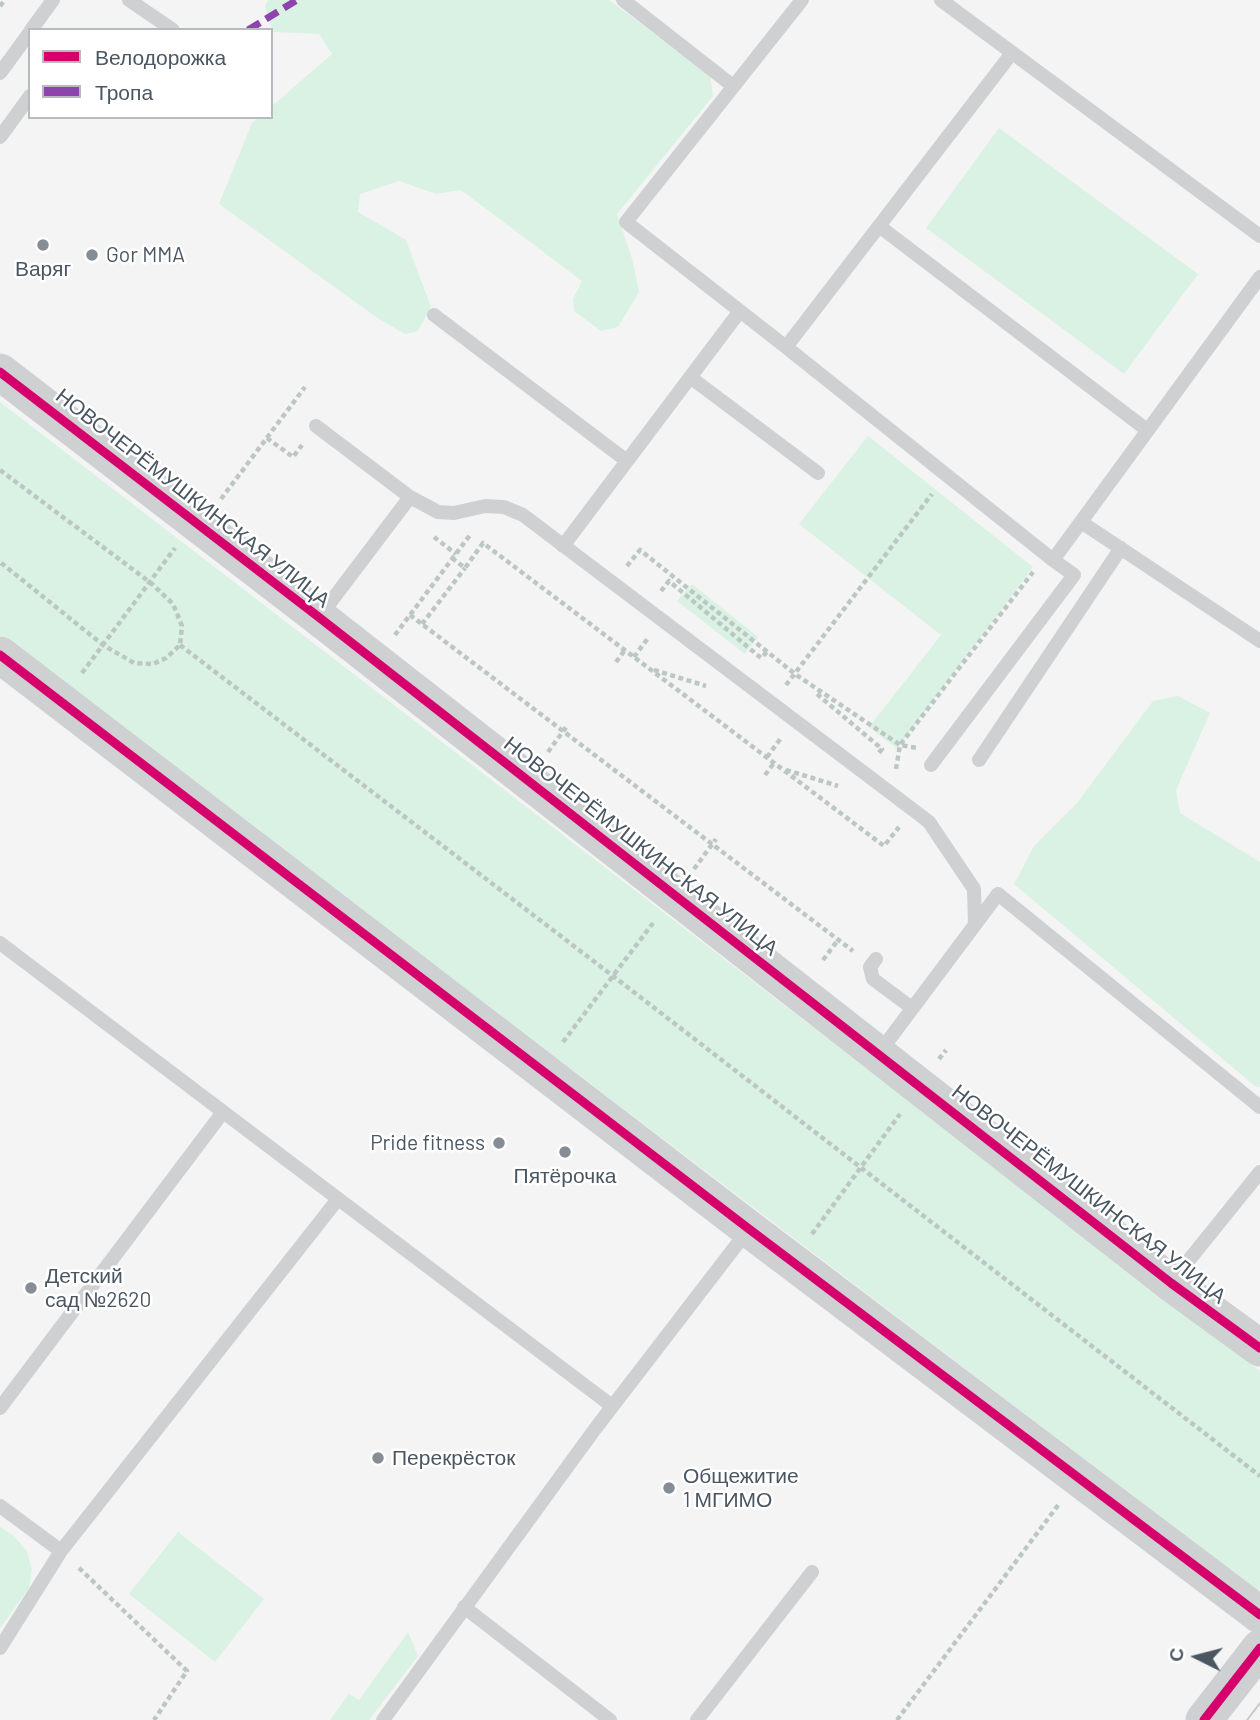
<!DOCTYPE html>
<html>
<head>
<meta charset="utf-8">
<style>
  body { margin:0 }
  #map { position:relative; width:1260px; height:1720px; overflow:hidden; background:#f4f4f4; font-family:Barlow,sans-serif }
  canvas { display:block }
  .legend { position:absolute; left:28px; top:28px; width:245px; height:91px; box-sizing:border-box; background:#fff; border:2px solid #b7bbc0; margin:0; padding:9px 12px; list-style:none; font-size:21px; color:#4a5661 }
  .legend li { display:flex; align-items:center; gap:14px; height:35px }
  .legend b { width:35px; border:2px solid #b7bbc0 }
  .north { position:absolute; left:1162px; top:1622px; width:70px; height:70px; -webkit-text-stroke:5px #fff; paint-order:stroke; rotate:276deg; font-size:19px; font-weight:700; line-height:28px; text-align:center; color:#4a5661 }
  .north::after { content:''; display:block; margin:auto; width:24px; height:32px; background:#4a5661; clip-path:polygon(50% 0,100% 100%,50% 72%,0 100%) }
</style>
</head>
<body>
<div id="map">
<canvas width="1260" height="1720"></canvas>
<ul class="legend">
<li><b style="height:9px;background:#d6006c"></b>Велодорожка</li>
<li><b style="height:9px;background:#8e44ad"></b>Тропа</li>
</ul>
<div class="north">С</div>
</div>
<script>
const c = document.querySelector('canvas').getContext('2d');
c.lineJoin = 'round';
function paint(path, color) { c.fillStyle = color; c.fill(path, 'evenodd'); }
const shape = rows => new Path2D(rows.map(r => 'M' + r).join(''));
function strokePath(path, color, width, dash) { c.strokeStyle = color; c.lineWidth = width; c.lineCap = dash ? 'butt' : 'round'; c.setLineDash(dash || []); c.stroke(path); }
function label(font, color, halo, rows, align = 'center') {
  c.font = font + ' Barlow,sans-serif'; c.lineWidth = 5; c.setLineDash([]); c.textBaseline = 'middle'; c.strokeStyle = halo; c.fillStyle = color; for (const [text, x, y, turn = 0] of rows) {
    c.save(); c.translate(x, y); c.rotate((+turn || 0) * Math.PI / 180); c.textAlign = isNaN(turn) ? turn : align; if (halo) c.strokeText(text, 0, 0); c.fillText(text, 0, 0); c.restore();
  }
}
paint(shape([
  [268,0,609,0,710,75,713,96,617,214,633,262,639,292,618,327,601,331,574,311,573,299,582,281,461,190,436,194,399,181,360,194,358,212,406,240,431,307,418,331,405,334,379,319,219,204,252,123,259,117,271,117,271,107,332,54,319,34,273,32,265,6],
  [999,128,1198,274,1124,374,926,228],
  [0,402,1260,1371,1260,1588,1258,1591,0,635],
  [868,436,1033,567,897,749,869,727,941,635,799,524],
  [692,584,758,637,745,654,677,601],
  [1178,696,1210,713,1176,790,1180,813,1260,862,1260,1087,1255,1086,1014,884,1034,846,1077,803,1153,701],
  [0,1527,14,1536,27,1551,32,1570,29,1588,0,1628],
  [178,1532,264,1599,215,1662,129,1594],
  [408,1632,418,1656,369,1720,330,1720,349,1694,359,1700]
]), '#d9f2e3');
strokePath(shape([
  [0,6,5,0],
  [267,438,293,457,302,445],
  [0,470,151,583,173,604,182,626,180,645,166,658,153,664,134,663,103,645,0,562],
  [221,499,305,387],
  [434,537,456,554],
  [452,558,465,568,483,543,884,846,899,827],
  [627,566,640,550,795,674,900,745,917,748],
  [661,591,669,581,761,658,767,652],
  [410,615,853,951],
  [422,624,465,568],
  [395,635,470,535],
  [180,645,613,976,1260,1476],
  [634,657,648,638],
  [616,662,625,650],
  [654,670,706,686],
  [82,673,175,548],
  [786,685,932,494],
  [817,694,882,749,877,755],
  [548,752,567,726],
  [767,757,781,738],
  [896,769,900,745,1033,572],
  [786,770,838,786],
  [765,775,774,763],
  [694,869,716,839],
  [823,960,838,940],
  [563,1042,653,923],
  [939,1059,946,1050],
  [812,1234,900,1114],
  [79,1568,187,1671,154,1720],
  [897,1720,1059,1504]
]), '#bcc7c4', 4.5, [5, 3.5]);
strokePath(shape([
  [129,0,173,30],
  [623,0,733,86],
  [941,0,1260,236],
  [31,30,53,0],
  [1012,53,786,347,1053,560,1260,277],
  [0,73,30,32],
  [0,137,30,96],
  [879,226,1147,430],
  [434,315,627,461],
  [786,347,626,222,802,0],
  [690,377,818,473],
  [316,426,410,497,320,616],
  [410,497,438,512,454,513,485,506,504,507,523,515,912,809,929,822,974,889,975,925],
  [1081,522,1260,641],
  [563,546,740,311],
  [979,760,1121,548],
  [931,765,1074,575,1053,560],
  [0,943,612,1406],
  [876,959,870,967,873,979,912,1008],
  [879,1053,998,894,1260,1107],
  [1172,1281,1260,1172],
  [0,1408,223,1112],
  [0,1506,61,1551],
  [464,1607,610,1720],
  [0,1648,61,1551,338,1199],
  [383,1720,595,1429,748,1230],
  [697,1720,812,1572]
]), '#ced0d2', 14);
strokePath(shape([
  [0,372,316,615,1171,1283,1260,1348],
  [0,655,749,1229,1260,1615],
  [1204,1720,1260,1648]
]), '#ced0d2', 37);
strokePath(shape([
  [1247,1720,1260,1703]
]), '#c9cacc', 2);
strokePath(shape([
  [248,30,297,0]
]), '#8e44ad', 7, [14, 7]);
strokePath(shape([
  [0,372,316,615,1171,1283,1260,1348],
  [0,655,749,1229,1260,1615],
  [1204,1720,1260,1648]
]), '#d6006c', 9);
for (const [x, y, r, color] of [
  [43,245,7,"#868d94"],
  [92,255,7,"#868d94"],
  [499,1143,7,"#868d94"],
  [565,1152,7,"#868d94"],
  [31,1288,7,"#868d94"],
  [378,1458,7,"#868d94"],
  [669,1488,7,"#868d94"]
]) { const dot = new Path2D(); dot.arc(x, y, r, 0, 2 * Math.PI); c.fillStyle = color; c.fill(dot); strokePath(dot, '#fff', 2.5); }
label('21px', '#4a5661', '#fff', [
  ["Gor MMA",106,255],
  ["Варяг",43,269,"center"],
  ["Pride fitness",485,1143,"right"],
  ["Пятёрочка",565,1176,"center"],
  ["Детский",45,1276],
  ["сад №2620",45,1300],
  ["Перекрёсток",392,1458],
  ["Общежитие",683,1476],
  ["1 МГИМО",683,1500]
], 'left');
label('21px', '#4a5661', '#fff', [
  ["НОВОЧЕРЁМУШКИНСКАЯ УЛИЦА",193,498,38],
  ["НОВОЧЕРЁМУШКИНСКАЯ УЛИЦА",641,846,38],
  ["НОВОЧЕРЁМУШКИНСКАЯ УЛИЦА",1089,1194,38]
]);
</script>
</body>
</html>
